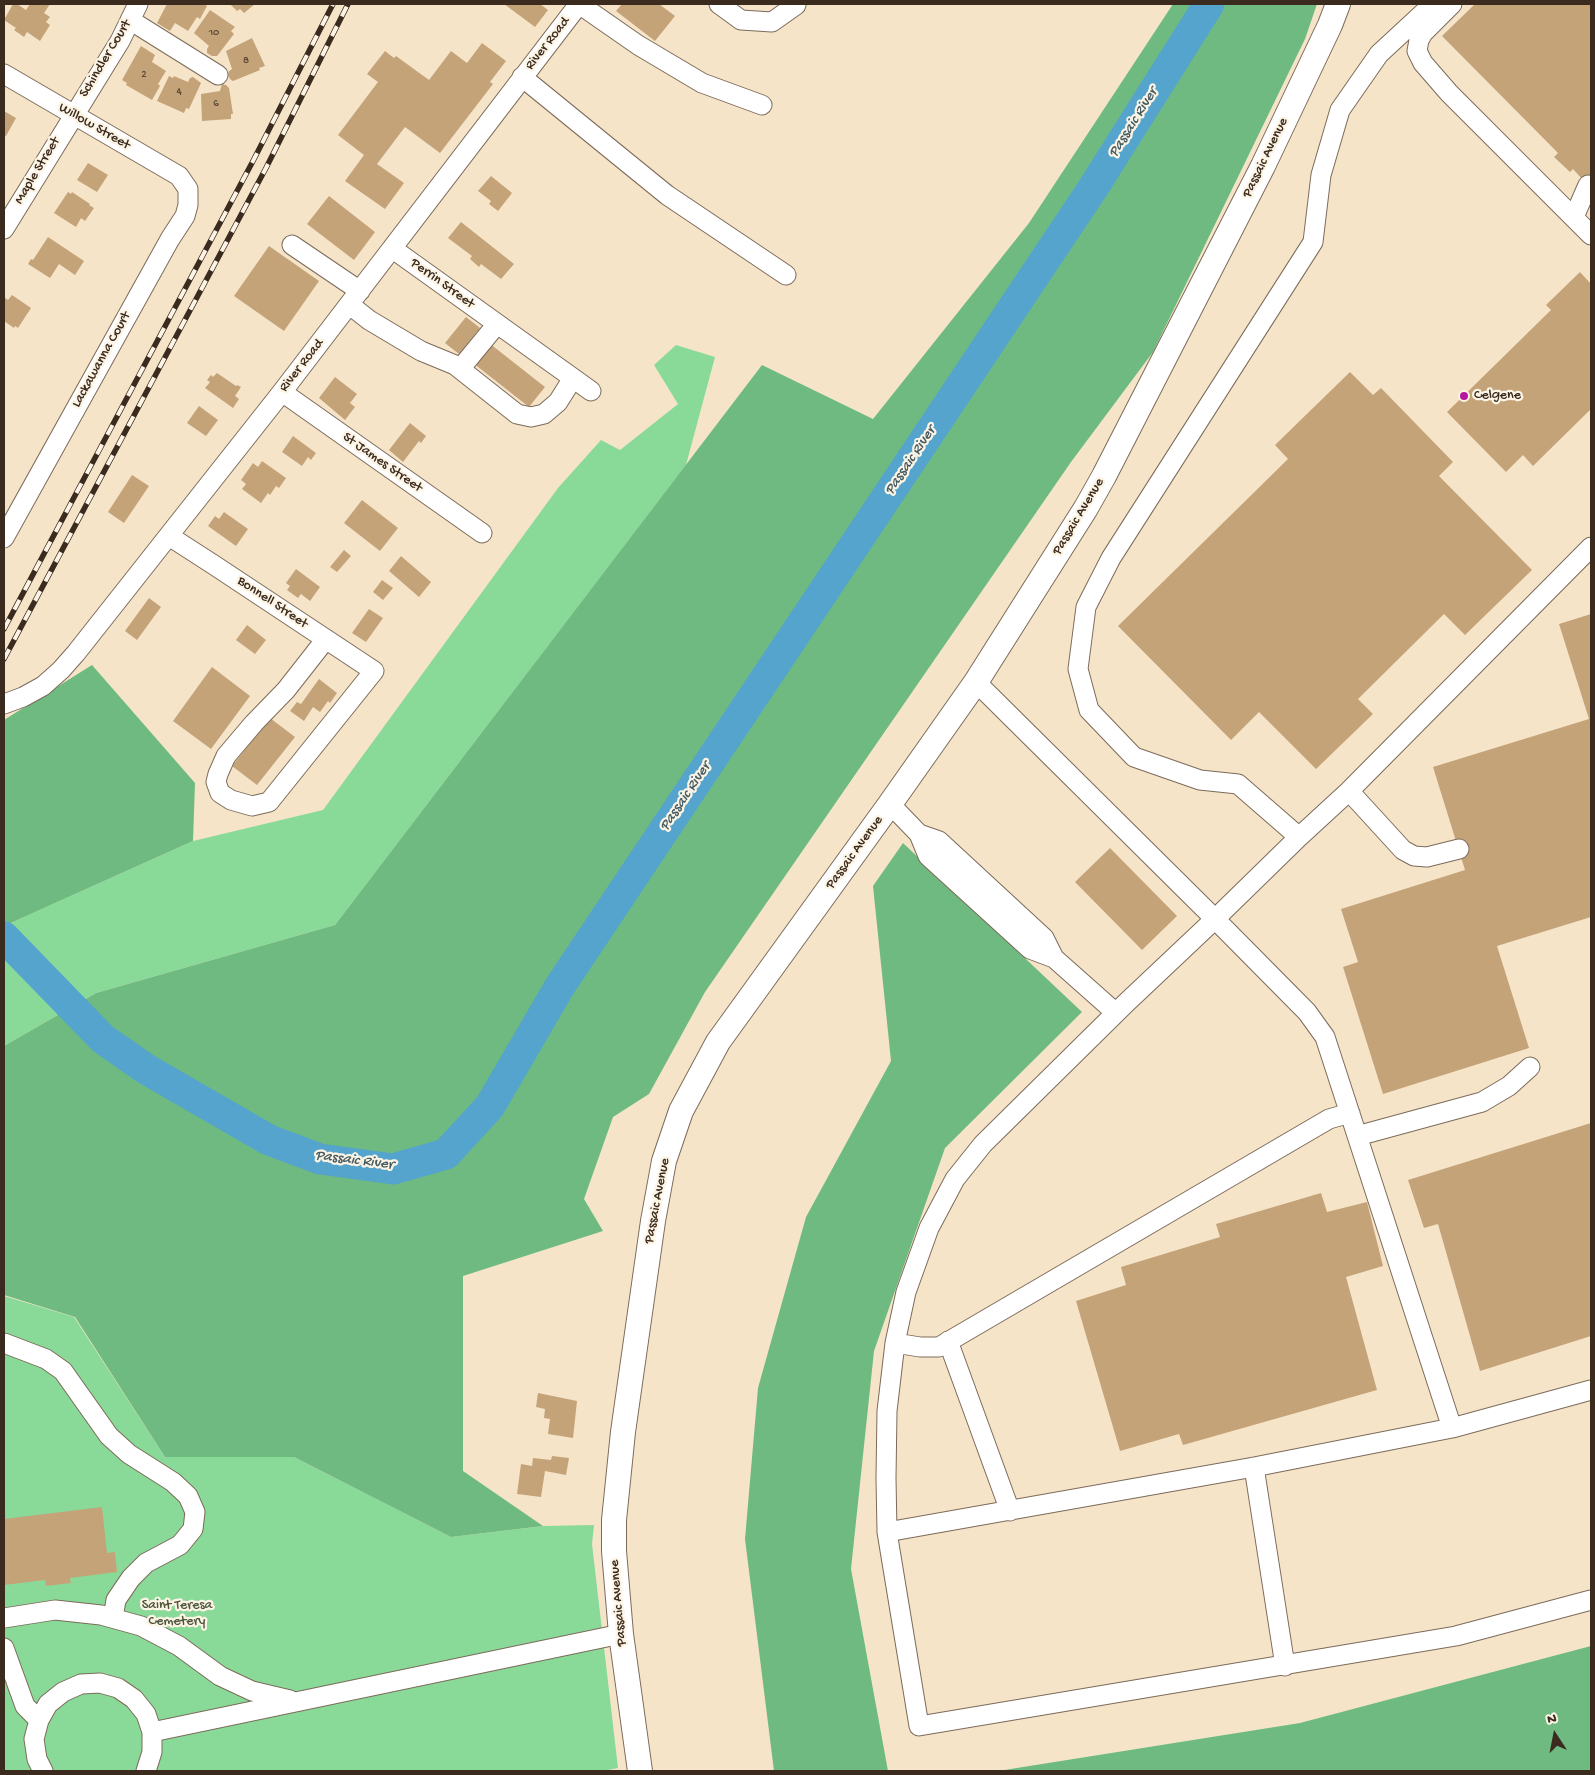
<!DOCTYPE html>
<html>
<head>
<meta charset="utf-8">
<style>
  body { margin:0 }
  #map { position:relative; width:1595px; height:1775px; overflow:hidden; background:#f6e4c9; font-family:"Gochi Hand",sans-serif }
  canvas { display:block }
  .frame { position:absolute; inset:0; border:5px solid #3b2a1e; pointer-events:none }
  .north { position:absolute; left:1530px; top:1710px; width:50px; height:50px; -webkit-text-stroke:4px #fcf5e5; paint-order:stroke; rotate:349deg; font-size:14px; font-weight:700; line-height:20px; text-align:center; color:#3b2a1e }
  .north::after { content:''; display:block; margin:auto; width:18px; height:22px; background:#3b2a1e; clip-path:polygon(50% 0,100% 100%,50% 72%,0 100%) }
</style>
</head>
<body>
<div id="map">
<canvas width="1595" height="1775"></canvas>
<div class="frame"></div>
<div class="north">N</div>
</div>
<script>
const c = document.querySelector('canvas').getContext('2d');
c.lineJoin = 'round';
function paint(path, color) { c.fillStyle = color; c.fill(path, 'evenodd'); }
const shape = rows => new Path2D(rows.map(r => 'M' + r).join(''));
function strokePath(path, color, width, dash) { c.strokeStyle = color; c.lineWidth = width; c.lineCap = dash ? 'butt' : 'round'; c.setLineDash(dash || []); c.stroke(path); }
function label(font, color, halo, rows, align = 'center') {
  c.font = font + ' "Gochi Hand",sans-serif'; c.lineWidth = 4.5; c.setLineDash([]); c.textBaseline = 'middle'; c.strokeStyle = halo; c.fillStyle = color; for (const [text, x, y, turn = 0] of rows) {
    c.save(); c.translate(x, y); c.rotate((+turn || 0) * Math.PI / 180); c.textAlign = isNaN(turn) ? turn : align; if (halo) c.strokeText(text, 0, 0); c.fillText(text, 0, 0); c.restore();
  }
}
paint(shape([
  [676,345,715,357,686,465,335,925,96,993,4,1046,4,926,193,841,323,810,558,488,601,440,620,450,678,404,654,365],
  [4,1296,74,1317,165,1457,294,1457,451,1537,543,1526,594,1525,592,1544,618,1768,603,1771,4,1771]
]), '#89da99');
paint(shape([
  [1173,4,1317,4,1305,39,1153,352,1071,462,705,992,649,1094,613,1117,584,1199,603,1231,463,1276,463,1471,543,1526,451,1537,294,1457,165,1457,75,1317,4,1295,4,1046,96,993,335,925,762,365,873,419,1029,223],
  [92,665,195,783,193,841,4,926,4,720],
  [903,843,1082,1012,945,1148,874,1351,851,1569,888,1771,774,1771,745,1539,758,1388,806,1217,891,1061,873,886],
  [1591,1646,1591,1771,998,1771,1300,1723]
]), '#6eba81');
strokePath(shape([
  [4,937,103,1039,146,1069,269,1140,320,1159,393,1169,446,1154,490,1106,560,986,1093,188,1209,4]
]), '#54a4ce', 31);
paint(shape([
  [13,4,17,4,26,10,30,4,50,4,44,13,50,17,46,22,50,25,40,41,27,32,24,37,14,30,16,28,4,20],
  [167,4,204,4,207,6,200,19,197,17,188,31,175,23,170,31,157,23],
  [230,4,255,4,244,13,240,9,237,11],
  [504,4,540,4,548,10,535,27],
  [622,4,659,4,675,16,655,41,616,11],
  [1475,4,1591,4,1591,189,1573,169,1570,172,1554,157,1558,153,1442,36],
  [210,10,235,27,231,31,234,34,217,56,212,56,207,53,207,49,209,46,194,33],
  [252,38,265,66,259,68,260,70,233,81,230,79,228,75,229,71,232,69,226,51],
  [482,43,506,61,490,82,493,84,440,153,405,127,377,164,404,183,385,209,345,181,364,155,338,135,378,82,367,74,385,51,394,58,396,56,429,80,451,51,467,63],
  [141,46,155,55,152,62,166,71,158,84,160,86,152,100,126,85,127,83,122,80],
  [169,76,173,78,174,76,188,82,190,78,193,77,201,83,189,109,186,108,184,113,157,101],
  [222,84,226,85,229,88,233,114,231,114,231,119,202,121,201,94,220,91],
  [4,111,16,118,6,136,4,135],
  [88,163,108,175,97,192,77,180],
  [491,176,512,193,498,211,489,204,491,201,478,191],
  [68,192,71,194,72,192,90,204,89,205,94,208,85,221,81,218,76,227,54,213],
  [329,196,375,232,354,260,307,224],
  [461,222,514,264,501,279,481,264,479,267,470,259,472,256,448,238],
  [48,237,84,261,75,275,59,264,50,278,28,264,31,259,33,260],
  [269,246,319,281,284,331,234,296],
  [1580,272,1591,284,1591,409,1533,466,1523,455,1506,472,1447,412,1551,310,1546,305],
  [12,295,31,308,18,328,15,326,14,328,4,321,4,297,8,300],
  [466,317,480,328,459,354,445,343],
  [489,343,545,387,529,407,473,363],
  [1350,372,1373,395,1381,388,1453,462,1439,476,1532,570,1465,635,1444,614,1358,699,1373,714,1316,769,1259,712,1231,740,1118,626,1288,459,1275,445],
  [217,373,236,386,237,385,241,387,235,396,239,399,233,408,205,388,210,382,207,380,211,375,213,377],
  [335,377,357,394,350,403,355,407,345,420,319,398],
  [199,406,218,420,206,436,187,423],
  [410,423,426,436,421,443,419,441,403,462,389,450],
  [293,436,316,453,311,460,308,457,302,466,282,452],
  [262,461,286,478,279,488,276,486,270,495,268,493,261,503,242,489,246,484,241,480,253,463,258,467],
  [132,475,149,486,124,523,108,512],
  [362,500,398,528,380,551,344,523],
  [224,512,248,529,236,546,208,526,215,516,219,519],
  [344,550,351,556,337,572,330,567],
  [401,556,431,582,419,597,389,571],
  [296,569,320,587,310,601,301,594,298,598,287,590,290,586,286,583],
  [382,580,393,588,383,600,373,592],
  [149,598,161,607,137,640,125,631],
  [369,609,383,618,366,642,352,633],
  [1591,614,1591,917,1497,946,1529,1048,1383,1094,1343,967,1358,962,1341,909,1465,870,1433,767,1589,719,1559,624],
  [247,625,266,640,255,654,236,640],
  [212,667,250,696,211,749,173,721],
  [319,679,337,693,330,703,328,701,320,712,313,707,304,721,290,711,297,702,301,704],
  [270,718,295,737,257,785,232,766],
  [1110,848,1177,916,1142,950,1075,882],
  [1591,1123,1591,1336,1480,1371,1438,1224,1424,1228,1408,1180],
  [1321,1193,1327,1212,1367,1202,1383,1266,1346,1277,1377,1390,1183,1445,1179,1434,1120,1451,1076,1301,1126,1285,1121,1267,1220,1237,1216,1224],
  [538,1393,577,1401,573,1438,548,1434,550,1419,544,1418,545,1409,536,1407],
  [552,1456,569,1458,566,1475,545,1471,541,1497,517,1494,521,1464,532,1466,533,1458,551,1460],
  [102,1507,107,1553,115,1552,117,1572,70,1578,71,1583,46,1586,45,1580,4,1585,4,1519]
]), '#c4a379');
const minor = shape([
  [579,4,638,45,702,83,762,105],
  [719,4,741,20,772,22,796,5],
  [1452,4,1423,33,1419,40,1417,51,1423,63,1449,93,1591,235],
  [130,20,218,75],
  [4,74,179,176,188,189,188,205,185,216,170,239,4,538],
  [522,77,667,195,786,275],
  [1574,217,1588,185],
  [4,229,120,41,138,4],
  [292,245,360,291],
  [393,249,591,391],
  [350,305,369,320,421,351,455,365,517,414,531,417,544,414,558,402,573,378],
  [460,369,497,324],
  [282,392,482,533],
  [169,536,214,565,374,671,269,802,252,806,231,800,220,793,216,782,218,774,226,756,254,723,286,690,326,639],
  [976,682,1215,919,1299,837,1349,791,1591,547],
  [4,704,23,697,43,686,61,670,76,653,282,392,579,4],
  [1349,791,1403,850,1414,856,1427,857,1459,849],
  [890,804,919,834,928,856,1030,949,1054,958],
  [919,834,939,841,1044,938,1054,958,1116,1013],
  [1299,837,1238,784,1200,780,1134,757,1089,710,1078,669,1086,607,1111,558,1313,242,1321,175,1340,110,1379,54,1433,4],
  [1357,1136,1482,1102,1509,1086,1530,1067],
  [948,1341,1010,1511],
  [4,1343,46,1359,63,1371,109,1436,129,1454,173,1482,188,1496,195,1512,193,1529,180,1545,146,1563,131,1578,116,1600,113,1618],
  [895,1343,920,1347,939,1347,1329,1119,1350,1113],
  [1452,1428,1325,1037,1307,1012,1215,919,1126,1003,983,1144,955,1179,929,1228,906,1292,895,1343,887,1411,886,1478,887,1532,1254,1467,1452,1428,1591,1390],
  [1254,1467,1285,1666],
  [887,1532,919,1726,1456,1636,1591,1600],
  [4,1618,55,1610,101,1615,141,1626,179,1646,220,1676,252,1691,290,1700],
  [4,1648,25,1706,39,1720],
  [152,1732,621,1634],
  [43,1771,37,1759,34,1739,39,1720,48,1704,63,1692,81,1684,100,1683,118,1688,134,1699,146,1714,152,1732,152,1752,146,1771]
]);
const major = shape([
  [640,1771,621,1634,614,1551,614,1520,623,1432,653,1221,664,1161,681,1111,718,1042,890,804,976,682,1086,508,1104,476,1263,166,1330,25,1338,4]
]);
strokePath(minor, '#7c6b5a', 21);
strokePath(major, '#7c6b5a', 26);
strokePath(minor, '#fff', 19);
strokePath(major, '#fff', 24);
const rail = shape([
  [4,629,253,161,333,4],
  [4,659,266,168,348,4]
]);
strokePath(rail, '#3b2a1e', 5.5);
strokePath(rail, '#fcf5e5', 4, [11]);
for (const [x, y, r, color] of [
  [1464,396,5,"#b5179e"]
]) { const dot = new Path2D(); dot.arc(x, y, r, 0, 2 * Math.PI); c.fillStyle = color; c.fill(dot); strokePath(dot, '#fcf5e5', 2); }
label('11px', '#5d4835', null, [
  ["10",214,33],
  ["8",246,61],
  ["2",144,75],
  ["4",179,92],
  ["6",216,104]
]);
label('14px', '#3b2a1e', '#fcf5e5', [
  ["River Road",548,44,-52],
  ["Schindler Court",106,59,-59],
  ["Willow Street",94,127,30],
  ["Passaic Avenue",1266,158,-64],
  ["Maple Street",38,171,-59],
  ["Perrin Street",442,284,36],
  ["Lackawanna Court",102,360,-61],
  ["River Road",302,366,-52],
  ["St James Street",382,463,35],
  ["Passaic Avenue",1079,517,-59],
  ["Bonnell Street",272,603,34],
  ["Passaic Avenue",855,853,-54],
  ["Passaic Avenue",658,1201,-79],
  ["Passaic Avenue",619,1603,-95]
]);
label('14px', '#3b2a1e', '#fcf5e5', [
  ["Celgene",1474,396]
], 'left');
label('14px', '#4e563d', '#fcf5e5', [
  ["Saint Teresa",177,1606],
  ["Cemetery",177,1622]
]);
label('italic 15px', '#455b64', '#fcf5e5', [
  ["Passaic River",1134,123,-58],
  ["Passaic River",911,461,-56],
  ["Passaic River",686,797,-56],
  ["Passaic River",354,1161,7]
]);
</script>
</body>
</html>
